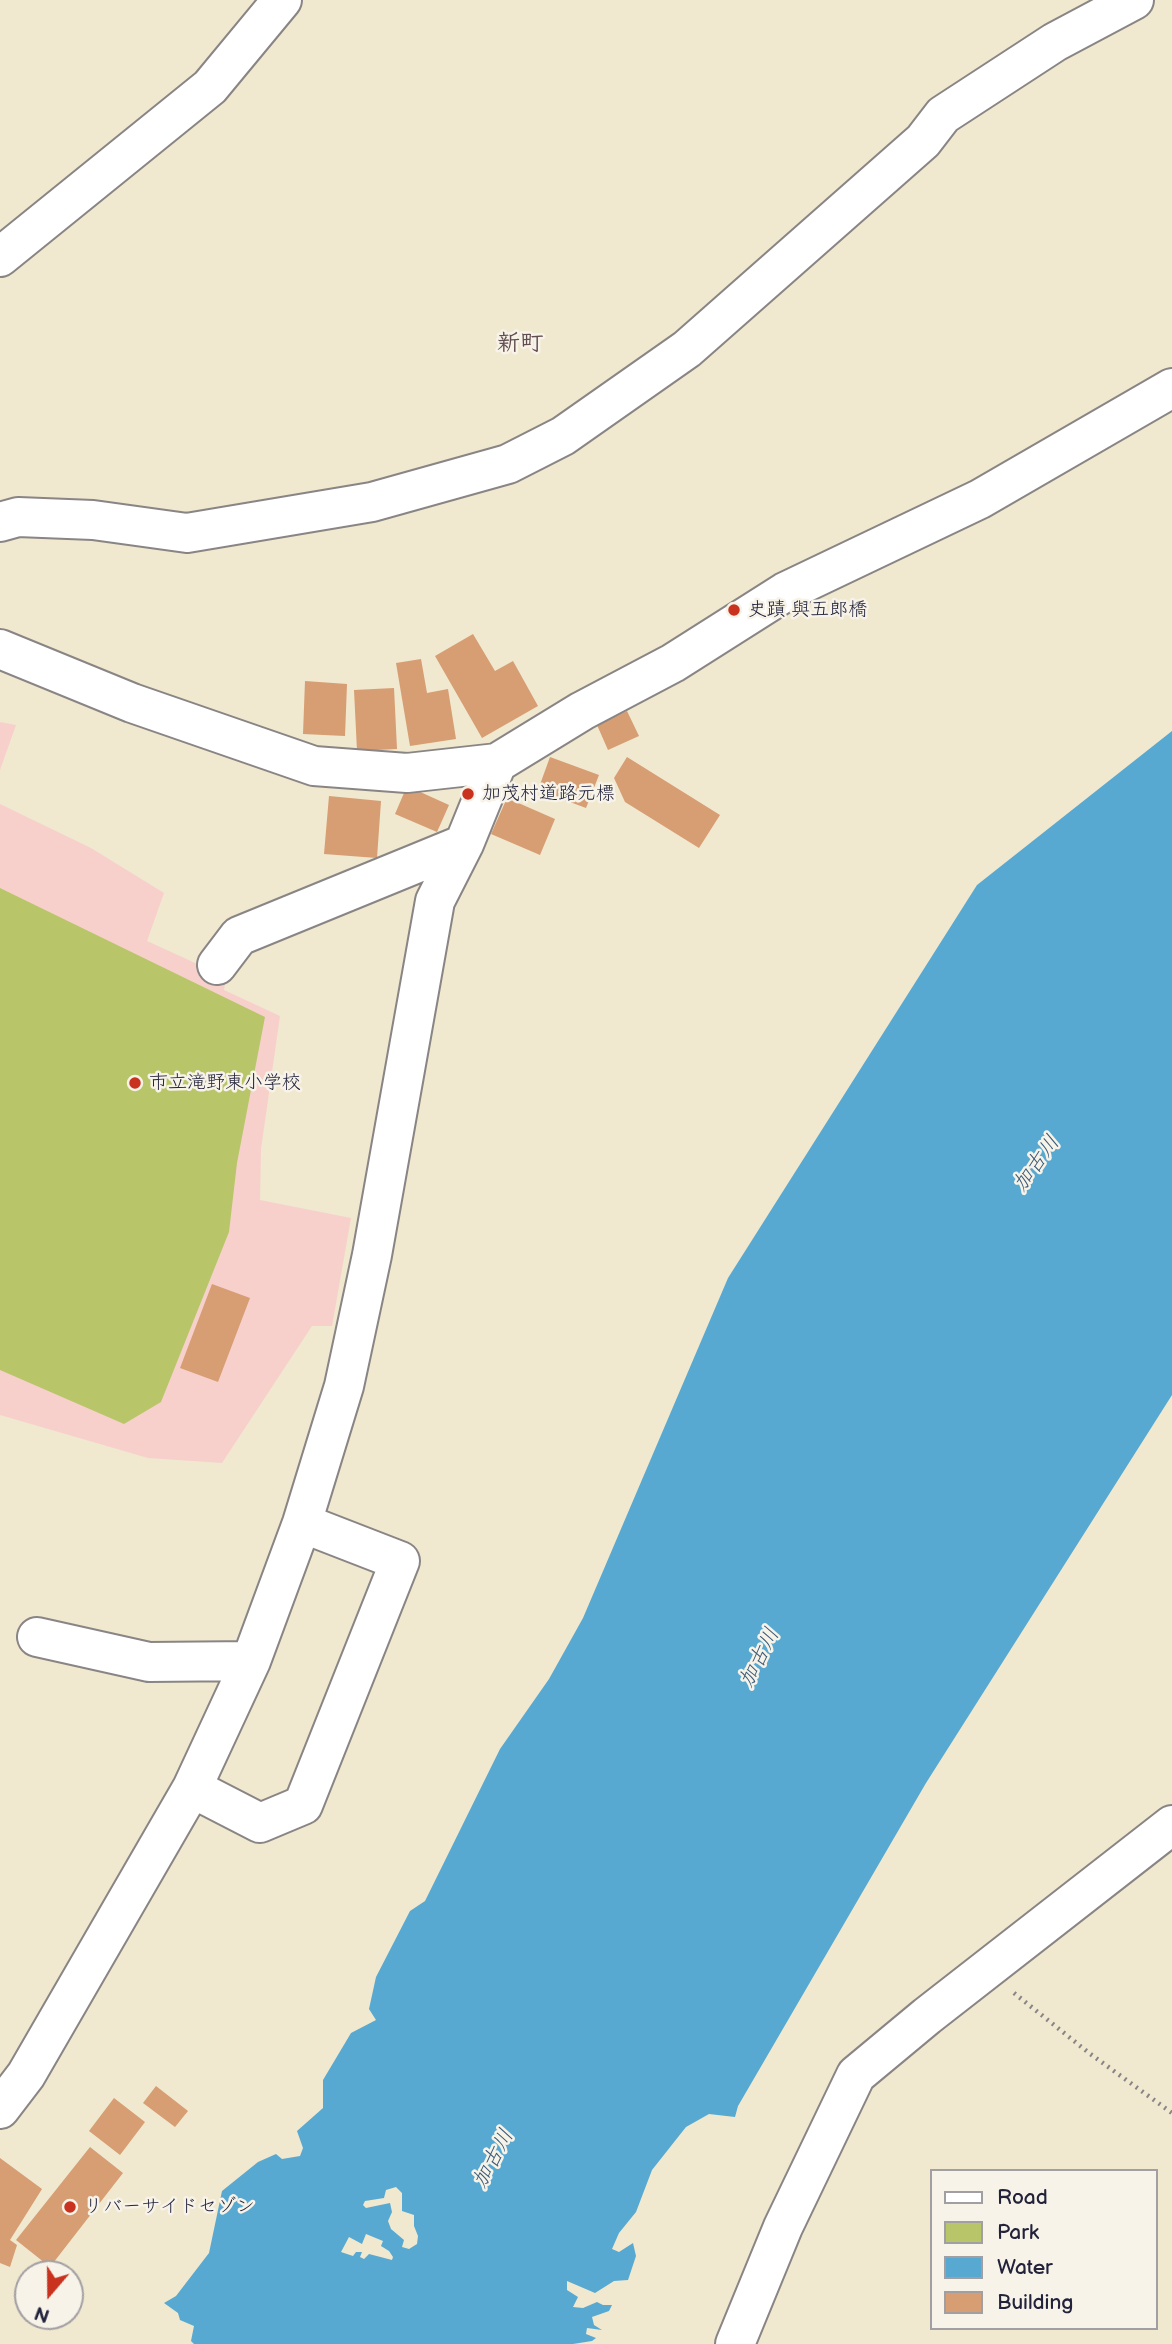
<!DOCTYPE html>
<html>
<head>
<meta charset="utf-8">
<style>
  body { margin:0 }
  #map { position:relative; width:1172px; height:2344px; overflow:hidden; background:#f0e8cf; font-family:"Balsamiq Sans",sans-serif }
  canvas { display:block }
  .legend { position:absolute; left:930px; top:2169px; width:228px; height:161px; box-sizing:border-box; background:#f7f3e8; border:2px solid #a29fa3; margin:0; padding:9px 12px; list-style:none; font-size:21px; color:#22223b }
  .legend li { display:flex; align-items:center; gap:14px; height:35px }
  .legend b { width:35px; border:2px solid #a29fa3 }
  .north { position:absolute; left:14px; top:2260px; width:70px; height:70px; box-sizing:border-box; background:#f7f3e8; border:2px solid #a29fa3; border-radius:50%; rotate:200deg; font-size:19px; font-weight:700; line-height:28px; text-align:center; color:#22223b }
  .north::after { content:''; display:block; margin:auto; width:24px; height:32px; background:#c8321e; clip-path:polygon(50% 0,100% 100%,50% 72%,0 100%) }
</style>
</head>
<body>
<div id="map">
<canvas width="1172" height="2344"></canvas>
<ul class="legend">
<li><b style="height:9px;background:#fff"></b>Road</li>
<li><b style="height:19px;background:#b8c669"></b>Park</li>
<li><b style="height:19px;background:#57a9d2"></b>Water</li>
<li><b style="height:19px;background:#d79d73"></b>Building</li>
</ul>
<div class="north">N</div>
</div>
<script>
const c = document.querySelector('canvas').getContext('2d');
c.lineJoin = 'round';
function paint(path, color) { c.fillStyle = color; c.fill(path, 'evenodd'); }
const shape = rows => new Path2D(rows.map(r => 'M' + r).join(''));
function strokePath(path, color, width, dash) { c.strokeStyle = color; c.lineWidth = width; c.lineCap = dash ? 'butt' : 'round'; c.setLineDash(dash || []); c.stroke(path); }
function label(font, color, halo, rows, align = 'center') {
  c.font = font + ' "Balsamiq Sans","Klee One",sans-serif'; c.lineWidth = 5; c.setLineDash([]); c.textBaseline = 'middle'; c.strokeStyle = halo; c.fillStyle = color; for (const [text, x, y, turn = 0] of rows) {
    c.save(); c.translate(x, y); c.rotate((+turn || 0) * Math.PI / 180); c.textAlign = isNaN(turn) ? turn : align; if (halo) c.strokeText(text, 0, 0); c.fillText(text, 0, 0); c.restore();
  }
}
paint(shape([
  [0,722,16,725,0,770],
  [0,804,91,848,164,893,147,941,226,977,224,990,280,1016,261,1149,260,1200,351,1218,332,1326,312,1326,222,1463,148,1458,0,1415]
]), '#f7d0cb');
paint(shape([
  [0,888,265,1017,237,1163,229,1232,161,1402,124,1424,0,1370]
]), '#b8c669');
paint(shape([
  [1172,731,1172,1395,926,1783,738,2106,735,2117,709,2114,686,2127,652,2170,636,2212,619,2233,612,2249,619,2252,633,2243,636,2256,628,2280,614,2281,595,2293,567,2281,567,2290,578,2297,573,2307,583,2308,597,2302,603,2305,612,2305,609,2311,592,2317,594,2325,602,2330,587,2328,586,2334,596,2338,592,2341,573,2344,194,2344,191,2341,194,2326,180,2320,178,2313,164,2303,176,2296,209,2253,222,2191,258,2162,276,2154,282,2159,300,2156,303,2148,297,2131,323,2108,323,2080,351,2033,376,2020,369,2009,376,1977,410,1911,425,1901,500,1749,549,1679,583,1618,728,1278,977,885],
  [396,2187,402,2193,402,2211,414,2215,414,2226,418,2236,417,2244,409,2249,402,2247,404,2240,391,2229,388,2221,392,2212,390,2203,366,2208,363,2205,365,2201,384,2198,386,2190],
  [366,2234,383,2241,381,2246,389,2251,393,2257,392,2260,369,2254,364,2259,360,2257,362,2252,356,2252,353,2256,341,2252,349,2237,362,2244]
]), '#57a9d2');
paint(shape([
  [473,634,495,671,513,661,538,706,482,738,435,656],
  [421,659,427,693,448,689,456,739,410,746,396,663],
  [305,681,347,684,345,736,303,734],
  [394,688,397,749,357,751,354,690],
  [627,711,639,736,608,750,597,725],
  [550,757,599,775,586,808,538,790],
  [627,757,720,815,699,848,625,802,614,778],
  [407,786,449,805,437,832,395,814],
  [329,796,381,801,377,858,324,854],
  [507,798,555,819,540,855,491,834],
  [212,1284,250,1298,218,1382,180,1368],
  [156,2086,188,2111,175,2127,143,2103],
  [114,2098,145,2122,120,2155,89,2131],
  [90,2147,123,2173,50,2267,16,2240],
  [0,2158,42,2189,10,2240,17,2245,10,2267,0,2263]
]), '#d79d73');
const minor = shape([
  [0,257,210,87,282,0],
  [0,522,18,517,93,520,187,533,372,502,508,464,563,436,687,349,923,141,943,115,1055,42,1134,0],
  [0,649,132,703,314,766,407,773,497,763,582,711,673,663,785,592,980,499,1172,388],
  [217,965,239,936,464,844],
  [37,1637,149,1662,251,1661],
  [192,1788,260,1823,303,1805,400,1561,302,1523],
  [0,2109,26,2075,192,1788,251,1661,302,1523,344,1386,372,1255,435,901,464,844,497,763],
  [735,2344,783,2227,856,2075,927,2016,1172,1825]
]);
strokePath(minor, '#898585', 42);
strokePath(shape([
  [1014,1993,1089,2053,1172,2113]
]), '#898585', 4.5, [2, 5]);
strokePath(minor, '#fff', 38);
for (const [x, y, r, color] of [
  [734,610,7,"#c8321e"],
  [468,794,7,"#c8321e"],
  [135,1083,7,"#c8321e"],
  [70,2207,7,"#c8321e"]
]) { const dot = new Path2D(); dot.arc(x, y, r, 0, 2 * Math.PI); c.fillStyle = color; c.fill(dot); strokePath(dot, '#f7f3e8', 2.5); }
label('19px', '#22223b', '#f7f3e8', [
  ["史蹟 與五郎橋",748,610],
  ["加茂村道路元標",482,794],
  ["市立滝野東小学校",149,1083],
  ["リバーサイドセゾン",84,2207]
], 'left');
label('italic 21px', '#375877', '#f7f3e8', [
  ["加古川",1037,1164,-54],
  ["加古川",760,1658,-63],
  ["加古川",494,2159,-62]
]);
label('bold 23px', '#614d4f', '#f7f3e8', [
  ["新町",520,344]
]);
</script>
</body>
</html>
